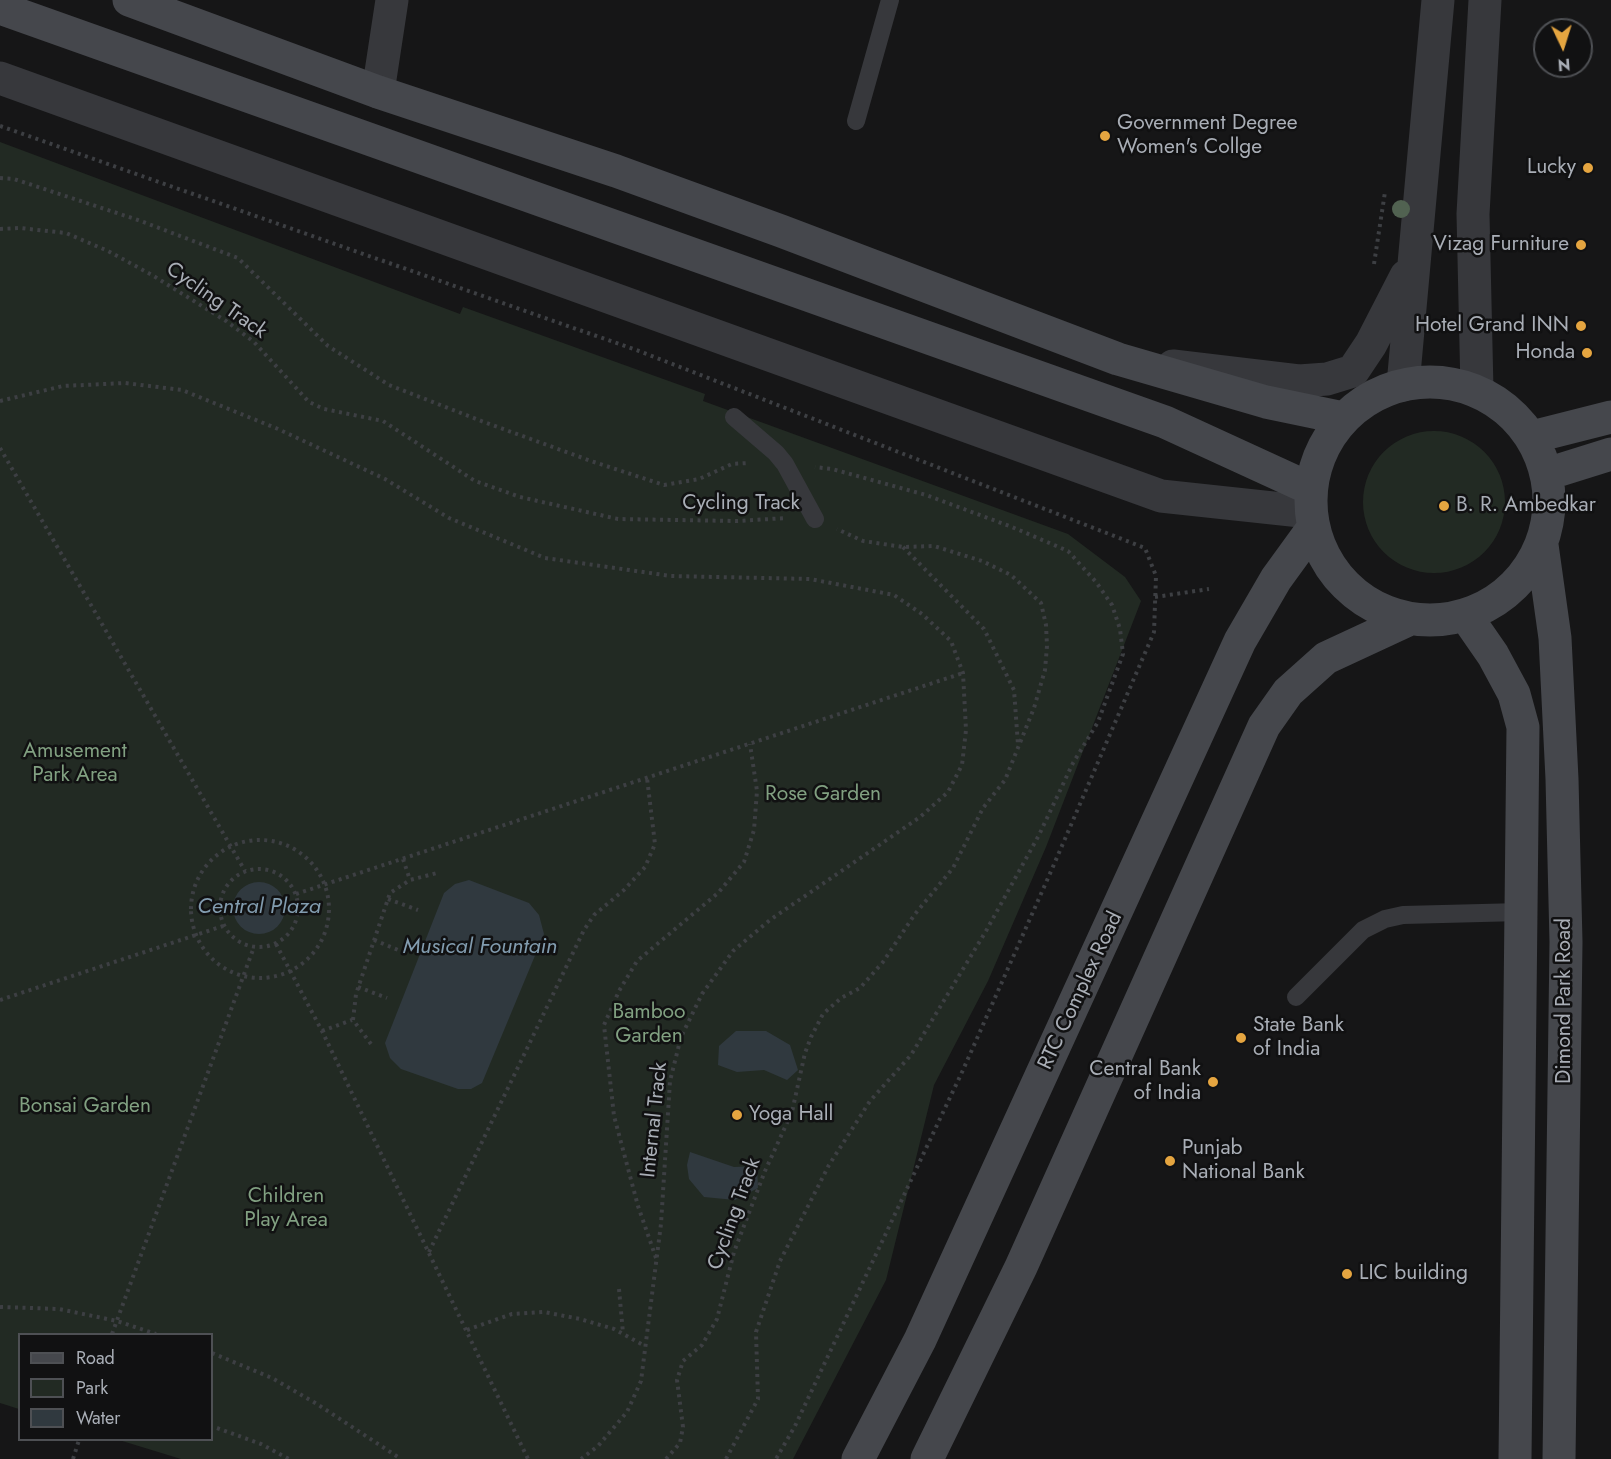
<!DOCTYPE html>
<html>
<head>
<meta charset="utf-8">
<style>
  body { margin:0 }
  #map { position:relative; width:1611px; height:1459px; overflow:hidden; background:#161617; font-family:Jost,sans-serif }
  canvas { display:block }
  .legend { position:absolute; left:18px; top:1333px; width:195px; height:108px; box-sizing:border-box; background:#111112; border:2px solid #4e5054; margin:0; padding:8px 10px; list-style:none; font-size:18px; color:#a9aeb6 }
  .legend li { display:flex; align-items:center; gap:12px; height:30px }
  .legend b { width:30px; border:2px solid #4e5054 }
  .north { position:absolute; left:1533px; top:18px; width:60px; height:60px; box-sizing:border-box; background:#111112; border:2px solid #4e5054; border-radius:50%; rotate:176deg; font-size:16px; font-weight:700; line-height:24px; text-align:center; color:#a9aeb6 }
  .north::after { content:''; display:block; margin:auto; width:21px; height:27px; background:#e5a540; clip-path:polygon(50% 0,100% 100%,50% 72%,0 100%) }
</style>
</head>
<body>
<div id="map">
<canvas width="1611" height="1459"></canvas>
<ul class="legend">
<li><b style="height:8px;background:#45474c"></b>Road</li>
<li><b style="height:16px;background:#222a23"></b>Park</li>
<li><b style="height:16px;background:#30393f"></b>Water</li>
</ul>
<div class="north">N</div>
</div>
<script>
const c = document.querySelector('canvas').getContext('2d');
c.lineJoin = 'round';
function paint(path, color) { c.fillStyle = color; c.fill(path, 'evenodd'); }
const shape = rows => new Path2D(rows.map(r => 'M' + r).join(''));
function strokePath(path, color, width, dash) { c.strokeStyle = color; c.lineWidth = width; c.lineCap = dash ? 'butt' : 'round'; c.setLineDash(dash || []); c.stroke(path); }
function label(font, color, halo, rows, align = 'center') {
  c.font = font + ' Jost,sans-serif'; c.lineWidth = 5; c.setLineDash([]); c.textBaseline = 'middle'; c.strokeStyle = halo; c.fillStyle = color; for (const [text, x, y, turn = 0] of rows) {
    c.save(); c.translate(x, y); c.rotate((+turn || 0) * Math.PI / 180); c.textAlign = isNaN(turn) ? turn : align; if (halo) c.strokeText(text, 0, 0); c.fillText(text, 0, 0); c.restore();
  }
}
paint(shape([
  [0,142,460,314,463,307,705,394,703,401,1068,534,1125,577,1141,601,1046,847,988,981,934,1085,886,1280,793,1459,181,1459,119,1440,212,1440,212,1334,20,1334,19,1409,0,1403],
  '1363 502a71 71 0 1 1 142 0a71 71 0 1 1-142 0Z'
]), '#222a23');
paint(shape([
  [469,880,529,903,539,915,544,934,482,1083,471,1089,458,1089,401,1069,390,1058,385,1043,444,893,455,884],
  '233 908a26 26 0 1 1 52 0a26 26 0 1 1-52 0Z',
  [736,1031,766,1031,790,1045,798,1070,787,1080,764,1070,737,1072,718,1065,719,1046],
  [690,1152,734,1167,757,1166,758,1188,735,1200,704,1197,689,1179,687,1165]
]), '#30393f');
strokePath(shape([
  [0,126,639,351,1145,548,1156,576,1154,632,1052,869,963,1070,795,1426,776,1459],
  [0,178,14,179,138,220,238,258,328,346,389,385,484,422,591,461,664,485,699,479,732,464,748,463],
  [0,229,20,228,66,233,108,251,152,275,226,321,254,342,309,402,324,409,383,421,475,481,520,497,618,519,737,521,787,518],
  [1374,264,1385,192],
  [0,401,63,386,125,383,182,390,278,429,385,479,449,518,545,558,671,576,810,579,894,595,922,614,951,641,963,673,966,730,962,765,948,792,920,817,770,920,733,951,702,994,681,1037,670,1081,661,1224,641,1381,627,1412,598,1446,581,1459],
  [0,448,245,871],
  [903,547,984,629,1014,690,1018,745],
  [1155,597,1209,589],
  '191 909a69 69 0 1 1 138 0a69 69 0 1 1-138 0Z',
  [403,859,410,880],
  '220 908a39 39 0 1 1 78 0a39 39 0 1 1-78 0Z',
  [296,894,963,673],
  [388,899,418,910],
  [374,940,403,952],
  [276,944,322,1031,528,1459],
  [358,987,387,998],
  [0,1000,223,926],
  [322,1031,352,1020],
  [371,1044,353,1020,356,994,390,893,410,880,437,873],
  [429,1252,584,930,594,915,624,890,645,867,655,844,647,778],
  [656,1258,638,1206,614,1116,604,1025,619,991,637,961,718,893,744,862,754,830,757,791,750,744],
  [619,1289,623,1333],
  [0,1307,59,1309,117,1321,156,1334],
  [467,1330,512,1314,544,1312,580,1319,614,1329,645,1346],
  [112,1334,254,947],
  [212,1353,272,1378,317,1404,401,1459],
  [217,1428,261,1444,289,1459],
  [73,1459,79,1440],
  [666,1459,680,1443,683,1427,677,1380,683,1361,702,1345,717,1319,734,1252,765,1171,792,1112,805,1053,811,1037,823,1014,841,998,860,988,883,962,915,914,953,868,983,808,1005,780,1034,708,1045,670,1047,646,1046,625,1041,603,1011,575,982,561,934,546,903,547,863,541,837,529],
  [726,1459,758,1399,756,1332,780,1261,829,1165,870,1101,911,1055,986,931,1039,835,1073,763,1098,722,1123,654,1120,629,1112,605,1096,582,1068,551,1012,527,926,495,832,469,815,467]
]), '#3d3f43', 4, [3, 4.5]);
strokePath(shape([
  [856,121,890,0],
  [734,417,776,453,785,464,815,519],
  [1296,997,1363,930,1385,919,1403,915,1521,912]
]), '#37383c', 18);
strokePath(shape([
  [378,92,392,0]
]), '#37383c', 33);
strokePath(shape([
  [0,78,1161,496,1310,512],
  [1173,366,1299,381,1327,379,1353,371,1371,344,1406,276],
  [1403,385,1438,0],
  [1477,390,1473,214,1485,0]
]), '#37383c', 33);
strokePath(shape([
  [129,0,378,92,616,171,781,231,1118,359,1266,402,1343,418],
  [0,8,1165,422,1311,489],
  '1311 501a119 119 0 1 1 238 0a119 119 0 1 1-238 0Z',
  [1532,437,1611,417],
  [1547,474,1611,454],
  [1542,545,1555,638,1562,779,1566,942,1559,1459],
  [1466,616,1493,655,1514,694,1523,727,1515,1459],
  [858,1459,920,1340,1240,641,1276,579,1313,528],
  [927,1459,1021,1267,1264,726,1288,692,1326,658,1410,619]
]), '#45474c', 33);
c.fillStyle = '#516251';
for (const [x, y] of [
  [1401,209]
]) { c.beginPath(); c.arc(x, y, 9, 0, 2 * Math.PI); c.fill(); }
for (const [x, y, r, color] of [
  [1105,136,6,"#e5a540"],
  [1588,168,6,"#e5a540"],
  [1581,245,6,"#e5a540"],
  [1581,326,6,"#e5a540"],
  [1587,353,6,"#e5a540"],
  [1444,506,6,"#e5a540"],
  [1241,1038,6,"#e5a540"],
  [1213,1082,6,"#e5a540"],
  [737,1115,6,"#e5a540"],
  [1170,1161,6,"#e5a540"],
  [1347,1274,6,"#e5a540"]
]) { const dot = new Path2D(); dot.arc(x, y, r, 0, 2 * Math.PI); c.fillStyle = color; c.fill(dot); strokePath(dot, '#111112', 2); }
label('21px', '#a9aeb6', '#111112', [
  ["Government Degree",1117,124],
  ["Women's Collge",1117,148],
  ["Lucky",1576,168,"right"],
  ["Vizag Furniture",1569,245,"right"],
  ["Hotel Grand INN",1569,326,"right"],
  ["Honda",1575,353,"right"],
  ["B. R. Ambedkar",1456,506],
  ["State Bank",1253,1026],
  ["of India",1253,1050],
  ["Central Bank",1201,1070,"right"],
  ["of India",1201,1094,"right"],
  ["Yoga Hall",749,1115],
  ["Punjab",1182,1149],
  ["National Bank",1182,1173],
  ["LIC building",1359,1274]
], 'left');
label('21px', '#a9aeb6', '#111112', [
  ["Cycling Track",216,301,35],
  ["Cycling Track",741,504],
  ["RTC Complex Road",1081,991,-65],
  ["Dimond Park Road",1565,1001,-90],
  ["Internal Track",655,1120,-84],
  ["Cycling Track",735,1214,-70]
]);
label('21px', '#81a081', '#111112', [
  ["Amusement",75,752],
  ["Park Area",75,776],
  ["Rose Garden",823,795],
  ["Bamboo",649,1013],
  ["Garden",649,1037],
  ["Bonsai Garden",85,1107],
  ["Children",286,1197],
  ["Play Area",286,1221]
]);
label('italic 22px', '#829caf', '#111112', [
  ["Central Plaza",259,908],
  ["Musical Fountain",480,948]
]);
</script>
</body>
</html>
